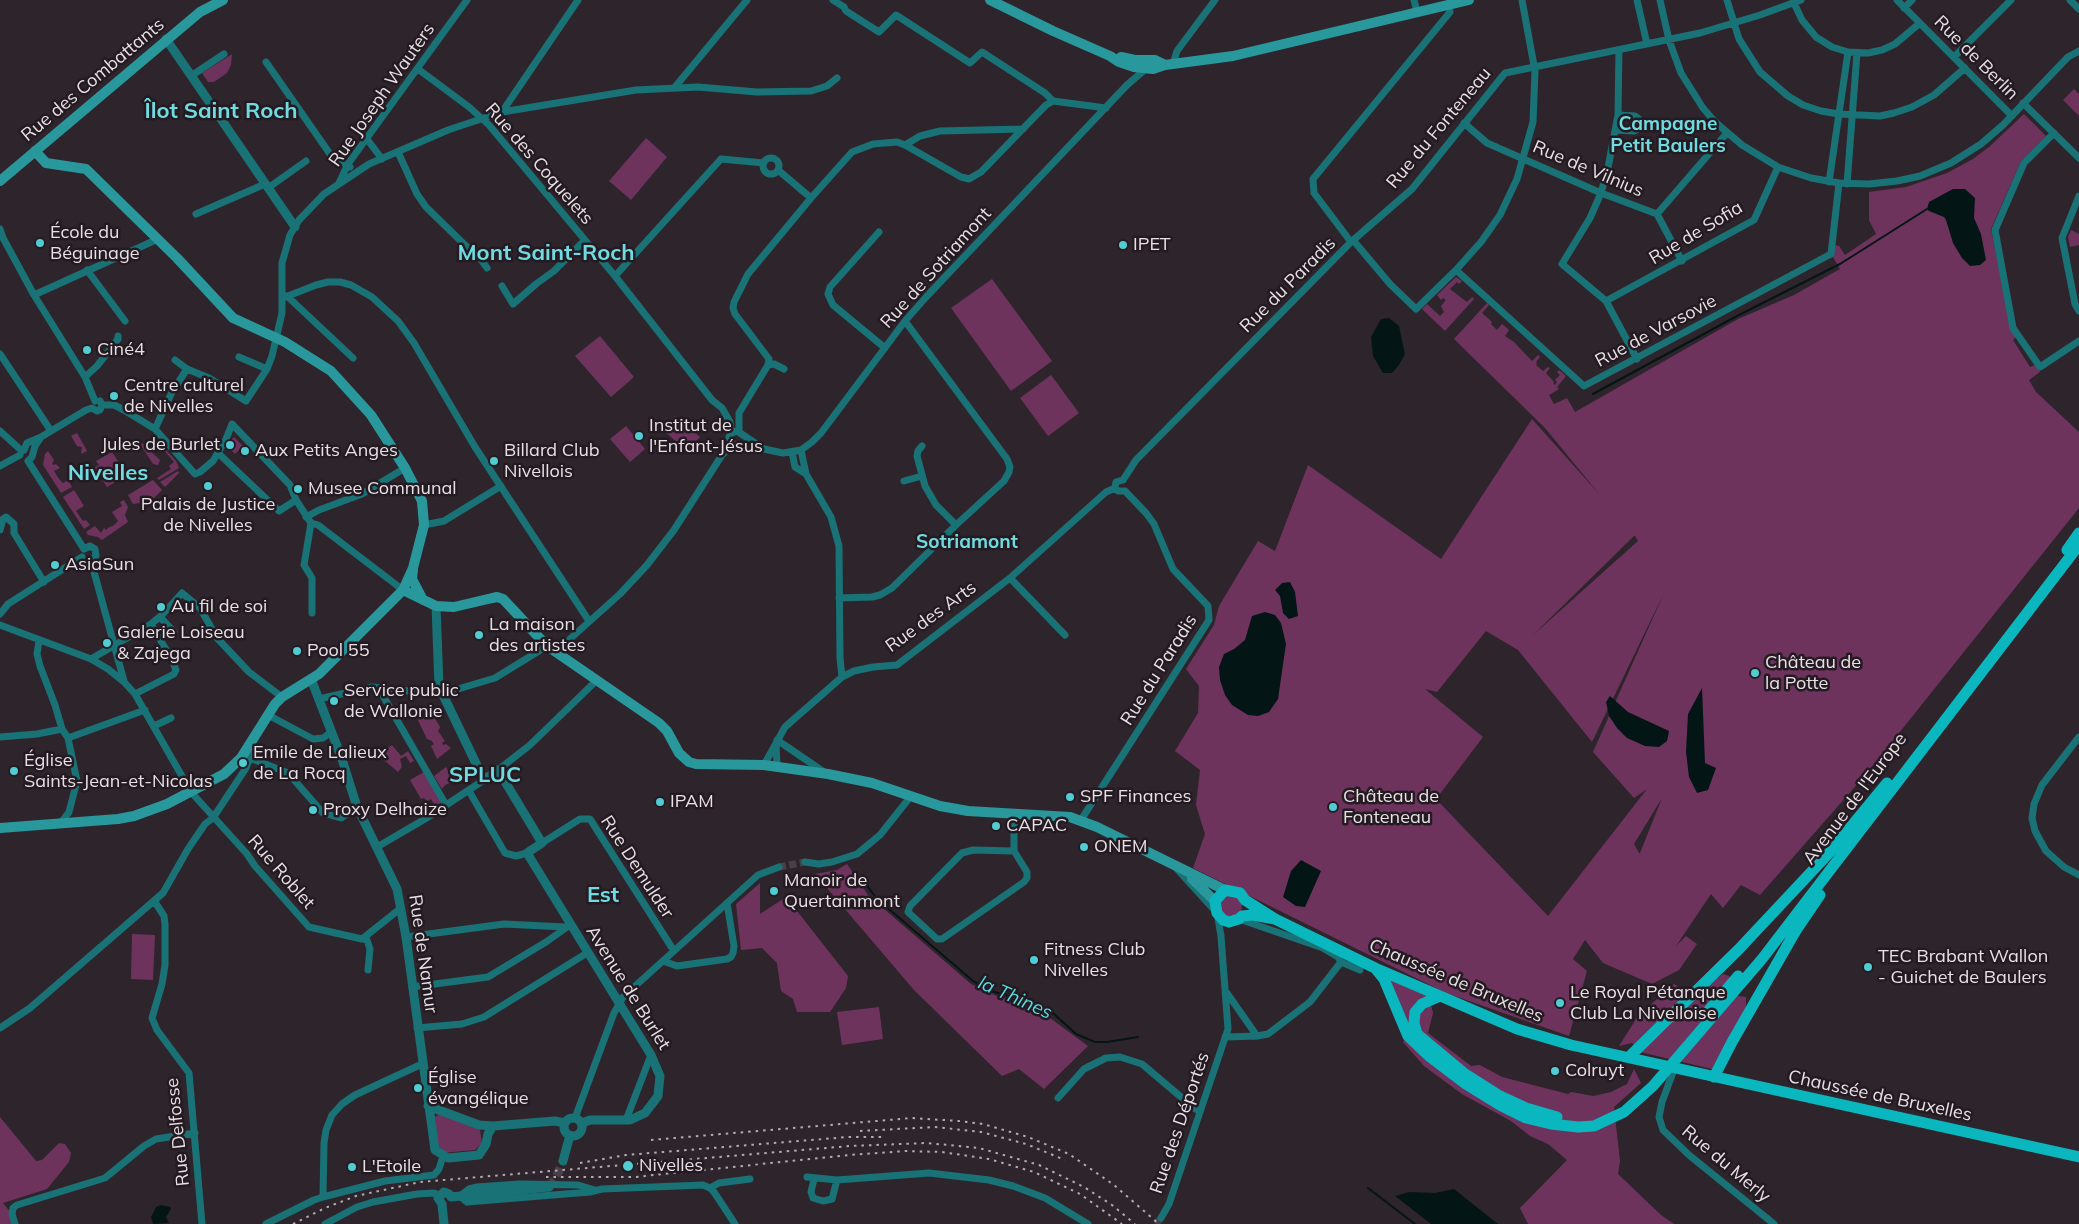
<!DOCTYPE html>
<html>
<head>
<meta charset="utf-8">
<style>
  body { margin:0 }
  canvas { display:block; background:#2e242b }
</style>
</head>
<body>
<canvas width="2079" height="1224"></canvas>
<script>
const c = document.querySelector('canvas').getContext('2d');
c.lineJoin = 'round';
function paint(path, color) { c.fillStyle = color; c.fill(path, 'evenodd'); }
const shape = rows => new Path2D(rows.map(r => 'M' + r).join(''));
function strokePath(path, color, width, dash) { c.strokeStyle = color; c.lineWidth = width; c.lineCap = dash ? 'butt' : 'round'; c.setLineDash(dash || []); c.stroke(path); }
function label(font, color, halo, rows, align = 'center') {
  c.font = font + ' Mulish,sans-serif'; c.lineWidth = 5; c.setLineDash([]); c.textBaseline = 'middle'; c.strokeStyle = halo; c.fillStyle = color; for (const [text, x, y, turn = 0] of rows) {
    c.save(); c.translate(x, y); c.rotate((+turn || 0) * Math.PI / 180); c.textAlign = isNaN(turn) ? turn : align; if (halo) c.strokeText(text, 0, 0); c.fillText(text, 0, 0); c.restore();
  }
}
paint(shape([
  [232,54,231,65,227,73,214,82,208,82,202,73],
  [2074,89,2079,94,2079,116,2063,100],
  [2024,114,2046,136,2021,161,1991,229,2011,330,2016,337,2013,340,2030,367,2035,365,2040,372,2029,380,2036,392,2079,432,2079,508,1867,773,1760,895,1741,885,1723,908,1711,894,1676,946,1686,936,1697,944,1679,970,1652,984,1603,963,1585,940,1573,959,1587,971,1569,1036,1446,993,1193,868,1205,834,1196,805,1200,770,1175,751,1198,713,1199,686,1186,669,1214,625,1219,606,1258,541,1275,551,1308,465,1441,559,1532,419,1600,495,1545,428,1454,339,1487,303,1489,305,1482,313,1492,322,1491,324,1497,330,1502,324,1507,328,1509,330,1505,336,1514,342,1532,361,1538,355,1540,357,1536,362,1537,364,1536,365,1543,371,1548,367,1550,368,1546,373,1554,382,1553,383,1555,385,1557,382,1555,380,1560,375,1557,372,1559,370,1566,376,1557,387,1559,389,1549,395,1554,404,1567,398,1575,412,1738,319,1794,295,1840,269,1833,257,1834,245,1839,246,1845,255,1876,234,1869,220,1869,192,1906,187,1947,173,1973,159,1989,147],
  [1635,536,1638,541,1532,636,1634,536],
  [1664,593,1593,752,1634,798,1647,789,1548,916,1436,799,1483,737,1425,689,1437,692,1486,631,1518,650,1592,742],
  [1662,798,1640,853,1639,853,1634,844],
  [646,138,667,157,631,200,609,181],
  [2071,230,2079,234,2079,245,2070,247,2068,237],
  [1456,277,1462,281,1459,284,1457,282,1450,289,1467,302,1472,297,1474,299,1445,331,1422,309,1427,304,1440,316,1444,312,1441,306,1446,300,1443,298,1441,300,1437,295],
  [992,279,1052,361,1011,391,951,308],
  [600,336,634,377,611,397,575,356],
  [1051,375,1079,413,1048,436,1020,398],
  [675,416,700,437,687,451,663,430],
  [626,426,645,449,630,462,610,439],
  [77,433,87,451,81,454,82,447,77,446,71,436],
  [234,437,243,446,235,454,230,449,234,445,230,441],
  [157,440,176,461,179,468,159,480,157,478,171,469,169,466,174,462,157,442,153,444],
  [142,443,160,460,158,465,153,464,140,444],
  [48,451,54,460,52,464,54,465,56,464,60,468,54,471,59,479,63,483,68,480,72,487,61,493,43,465,45,454],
  [112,452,127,475,107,487,94,468,99,465,96,461],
  [178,471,179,473,165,487,160,482],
  [153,480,162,490,145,507,139,503,133,504,128,495],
  [74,490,84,506,76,511,83,521,86,520,90,525,84,529,63,497],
  [124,500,128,507,125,515,128,522,102,540,98,537,88,535,86,532,95,526,101,533,104,528,106,530,109,527,113,526,118,521,112,512,122,506,120,502],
  [417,707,423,713,431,708,431,713,433,712,433,715,440,727,438,731,445,741,442,743,443,745,446,744,451,748,437,759,431,746,434,744,432,741,427,739,413,710],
  [392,745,401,756,408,751,414,761,410,763,406,756,400,759,402,767,398,772,378,755],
  [446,767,454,781,445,785,442,789,434,776],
  [424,772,442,802,435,806,431,799,427,801,424,798,421,799,410,780],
  [403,803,408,811,399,817,394,809],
  [847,864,868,895,971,984,999,997,1025,1004,1050,1018,1088,1046,1044,1089,1019,1069,1002,1076,914,990,815,874,837,870],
  [760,883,760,914,786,897,848,976,846,988,830,1012,797,1012,793,999,781,991,777,963,762,948,741,950,736,904],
  '1220 906a11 11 0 1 1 22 0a11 11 0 1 1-22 0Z',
  [132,934,155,935,153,980,131,979],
  [1723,974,1729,976,1738,996,1746,997,1746,1006,1740,1021,1712,1069,1640,1052,1632,1043,1619,1046,1638,1016,1674,984,1694,997],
  [1388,979,1428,996,1408,1028],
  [1431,1004,1433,1013,1428,1033,1471,1066,1480,1065,1502,1077,1568,1094,1571,1092,1593,1096,1611,1092,1627,1084,1634,1069,1641,1083,1614,1107,1620,1161,1618,1174,1661,1215,1674,1224,1528,1224,1520,1208,1567,1160,1548,1144,1530,1136,1511,1121,1462,1094,1424,1066,1403,1042,1421,1012],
  [879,1007,883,1039,842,1045,837,1012],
  [441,1113,480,1130,482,1143,475,1150,442,1153,438,1150,435,1117],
  [0,1117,36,1161,42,1160,59,1143,65,1144,71,1153,69,1162,47,1189,3,1203,12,1214,15,1224,0,1224]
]), '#6d335d');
paint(shape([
  [1953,189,1965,189,1975,198,1974,218,1981,234,1986,260,1980,265,1970,266,1962,258,1953,243,1946,220,1944,217,1929,211,1927,209,1929,202],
  [1389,318,1399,326,1405,354,1399,365,1392,373,1383,373,1373,356,1371,337,1381,319],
  [1290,582,1295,592,1298,616,1289,619,1283,613,1280,596,1275,590,1282,583],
  [1265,612,1275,615,1281,623,1286,644,1278,699,1269,712,1258,716,1248,715,1232,705,1225,695,1220,680,1219,667,1224,654,1234,649,1245,640,1252,616],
  [1702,688,1705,763,1716,768,1708,790,1697,793,1689,777,1686,752,1688,714],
  [1610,696,1628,712,1669,731,1667,741,1659,747,1645,746,1627,738,1617,728,1609,716,1606,702],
  [1301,860,1321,871,1305,907,1296,906,1283,897,1291,871],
  [1454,1189,1498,1224,1431,1224,1395,1196,1409,1192,1435,1193],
  [161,1205,170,1207,171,1209,166,1217,169,1223,153,1224,151,1217,156,1207]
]), '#041515');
strokePath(shape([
  [1593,394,1737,316,1840,264,1927,209],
  [863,880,876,898,973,981,991,991,1024,1000,1054,1014,1076,1034,1095,1042,1107,1042,1138,1037],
  [1368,1188,1415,1224]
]), '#041515', 2);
strokePath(shape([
  [779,867,805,862],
  [1156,1224,1161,1218]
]), '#4a4047', 7, [7, 3.5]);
strokePath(shape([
  [549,1187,555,1180,563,1161]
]), '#4a4047', 9, [9, 4.5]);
strokePath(shape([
  [833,0,844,7,846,11,879,32,896,15,970,63,982,52,1045,93,1053,101],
  [1414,0,1417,11],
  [1637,0,1647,44],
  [1660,0,1669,40,1681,73,1703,108,1715,122,1742,145,1778,167,1811,178,1839,183,1869,184,1897,181,1920,176,1951,163,1981,144,2003,125,2068,57,2079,51],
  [1727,0,1739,39,1760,72,1788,96,1803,105,1821,111,1839,114,1880,116,1894,113,1912,107,1934,95,1965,68],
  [1897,0,2012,116],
  [2070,0,2079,9],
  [1794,3,1802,20,1816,37,1832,47,1848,52,1868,53,1882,50,1895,44,1920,23],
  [1904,8,1912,0],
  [1619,50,1618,115,1608,168,1601,193,1590,218,1562,264,1606,301,1637,359],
  [1954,57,2011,0],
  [266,62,330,154,350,167],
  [1173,64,1177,51,1215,0],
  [418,69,469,107,489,125,615,276,712,400,722,408,730,422,731,433],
  [191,76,224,54],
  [675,87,747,0],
  [2023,103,2079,158],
  [502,112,578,0],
  [1464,123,1487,143,1601,193,1657,214,1682,261],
  [1616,130,1634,131,1638,129,1641,126,1639,119,1635,116,1618,115],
  [2054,133,2024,163,1995,230,2013,328,2040,367,2079,341],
  [367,139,382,159],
  [905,145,920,136,940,131,1023,129],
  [398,152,417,194,426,207,467,247,474,250,487,268],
  '763 166a8 8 0 1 1 16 0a8 8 0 1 1-16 0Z',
  [778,170,811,198],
  [1829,182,1848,52],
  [339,183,348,164,467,0],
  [1847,184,1857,53],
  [268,188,306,161],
  [2079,196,2062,238,2075,304,2079,311],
  [196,214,265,184],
  [1657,214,1727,133],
  [0,229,3,238,34,295,85,377,95,401],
  [879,232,830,287,828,294,833,305,885,348],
  [1353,240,1390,284,1416,309,1456,270,1481,242,1500,215,1517,179,1533,122,1535,71,1522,0],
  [1351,242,1314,193,1313,179,1441,23,1450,12,1449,4],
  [87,270,125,321],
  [1456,270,1584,386,1829,255,1831,254,1839,183],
  [615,276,721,159,764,163],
  [502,286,513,304,536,284,554,271,585,240],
  [34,295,158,239],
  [287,296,353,358],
  [283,298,316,285,328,282,340,282,351,285,372,297,398,321,414,343,475,447,589,621],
  [1606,301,1754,220,1778,167],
  [0,354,51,431],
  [239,357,267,369],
  [175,360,187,369,209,378,246,401,267,369,272,356,282,313,282,263,290,235,299,220,324,194,369,164,448,130,502,112,636,90,698,87,757,92,811,91,827,86,837,78],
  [768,365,774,364,784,369],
  [85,377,97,366,118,339,118,336],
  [102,405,114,405,124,410,155,429,195,474,200,472,213,461,226,439,232,424,290,485,296,500,311,523,318,525,403,590],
  [155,429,172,392,187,369],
  [0,431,22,451],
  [739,432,739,413,768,365,769,359,735,314,733,308,734,302,748,274,811,198,852,152,873,144,897,142,905,145,961,177,969,179,981,172,1046,105,1053,101,1106,108],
  [733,444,758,450,764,449,783,453,801,450,812,442,821,433,905,321,927,296,1127,85,1148,67],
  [733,444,729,437,733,432,737,431,764,449],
  [922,446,918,451,917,456,925,486,936,505,956,525],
  [24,450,27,443,41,437,86,410,92,408,97,411,100,410,102,405,100,401],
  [801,450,806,474,831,517,839,546,840,658,842,677],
  [792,452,795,467,806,474],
  [218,453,279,511,296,500],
  [28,461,84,549],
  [28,461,32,457,35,446,41,437],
  [0,466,20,455],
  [904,481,922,476],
  [1115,488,1116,482,1123,480,1136,460,1351,242,1412,189,1505,73,1700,33,1760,15,1801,0],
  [306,517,319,510,362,494,405,468],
  [311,523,304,565,312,578,312,613],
  [424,525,444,521,501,486],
  [0,530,3,519,6,517,14,524,14,533],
  [14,533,44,582],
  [84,549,90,546,95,549,96,556,91,561],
  [91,561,124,681],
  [1010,578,1065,635],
  [839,598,872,597,880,595,892,588,956,525,1004,481,1009,472,1010,467,1007,459,905,321],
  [0,614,8,604,82,557],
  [160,617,174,632],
  [0,625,91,659,108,669,124,682,135,694,191,792,247,854,255,866,309,927,362,939,401,908],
  [558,653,571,638,620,594,647,565,674,530,722,455,733,444],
  [91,659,151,624,162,615,182,593,200,608,217,638,249,672,282,697],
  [385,688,382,694,446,805],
  [135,694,174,674,176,670,172,660,151,624],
  [319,699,372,687,437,694,448,692,495,678,547,646],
  [268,715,313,739,323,738,330,733],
  [154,726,171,718],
  [0,737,37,734,62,729,55,705,40,666,37,654,39,641],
  [2079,737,2042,785,2034,804,2032,818,2035,831,2046,851,2064,867,2079,875],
  [68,738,145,710],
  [777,740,824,772],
  [776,744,777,766],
  [250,758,288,773,323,813,341,818,357,807],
  [764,765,785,727,842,677,854,671,873,667,897,665,1010,578,1106,492,1115,488],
  [498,770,530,745,597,680],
  [469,791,505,853,516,856,527,853],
  [1081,820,1209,620,1208,606,1173,569,1154,524,1146,513,1125,491,1118,491,1115,488],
  [60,824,69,812,77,781,68,738,62,729],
  [542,843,580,819,590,819,674,951],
  [377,847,425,819,484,780],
  [1014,851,973,850,962,853,910,906,908,912,937,939,942,939,1024,882,1027,878,1027,872,1014,851,1014,813],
  [805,862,819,864,832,862,857,854,880,835,911,796],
  [155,902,164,916,165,924,165,965,162,984,152,1018,157,1030,189,1073,202,1224],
  [1239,919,1323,948,1338,957,1341,962],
  [406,937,504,924,565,927],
  [363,939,367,940,370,949,368,970],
  [663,961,677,966,727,959,731,957,733,953,734,946,727,903],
  [1341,962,1360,970],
  [412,987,488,977,546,942,570,925],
  [1227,993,1257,1036],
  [0,1028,30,1008,163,893,188,849,205,824,213,818,246,768,252,752,249,745],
  [417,1028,462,1024,484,1017,587,953],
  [1225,1037,1257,1036,1268,1034,1310,1002,1341,962],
  [1675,1067,1662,1102,1659,1117,1663,1130,1689,1155,1774,1224],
  [1058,1098,1084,1069,1106,1058,1120,1057,1142,1064,1194,1108,1200,1111],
  [575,1118,614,1013,623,997,758,875,779,867],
  [626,1120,651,1055],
  [807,1177,837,1180,929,1173,989,1180,1013,1186,1045,1198,1088,1224],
  [814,1179,811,1192,813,1198,823,1201,832,1199,837,1180],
  [710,1188,719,1183,750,1179],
  [595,1190,578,1185,519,1184,477,1187,469,1189,460,1196,467,1202,590,1192,602,1189,703,1185,710,1188,714,1192,735,1224],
  [323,1197,324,1143,326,1130,332,1115,342,1104,355,1095,422,1064],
  [1161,1218,1169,1204,1228,1029,1221,936,1217,913,1176,868],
  [15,1224,12,1214,13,1208,17,1205,105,1178,144,1146,156,1139,195,1133],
  [266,1224,314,1200,323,1197,385,1181,434,1175,439,1169,443,1156],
  [325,1224,357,1207,373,1202,417,1194,434,1193,439,1195]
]), '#197276', 7);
strokePath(shape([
  [166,39,295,227],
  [436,606,439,686,445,699,484,780,498,770,542,843,527,853,651,1055,660,1076,658,1096,645,1113,630,1120,590,1120,582,1123],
  [311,679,342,759,357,807,397,889,406,937,435,1150,448,1158,479,1155,486,1144,488,1134,493,1126],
  [428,1106,479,1125,493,1126,555,1121,565,1123],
  '564 1127a9 9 0 1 1 18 0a9 9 0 1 1-18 0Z',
  [563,1161,570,1135],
  [451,1197,549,1187],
  [444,1224,442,1204,438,1198,444,1192,449,1194,451,1197]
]), '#197276', 9);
strokePath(shape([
  [990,0,1053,31,1110,56,1119,62,1134,67,1153,69,1165,65,1233,56,1469,0],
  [1121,57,1135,60,1155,60,1165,65],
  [0,181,200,12,223,0],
  [413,570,412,579,423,600],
  [403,590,436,606,454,607,488,599,497,597,503,599,547,646,659,723,667,731,679,753,689,762,696,764,764,765,828,774,872,783,940,806,968,811,1070,817,1097,827,1225,890],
  [0,828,118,819,134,816,167,804,224,774,241,758,275,704,282,697,319,674,403,590,413,568,424,525,422,501,405,468,371,415,331,371,285,342,233,318,177,258,86,169,46,163,35,151],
  [1192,879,1215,901]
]), '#29989d', 10);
strokePath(shape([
  [2067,550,2079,533],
  [1275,919,1253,915,1242,916,1239,919,1229,922,1223,920,1217,913,1215,901,1225,890,1240,893,1245,900,1275,919,1375,968,1517,1029,1571,1045,2079,1157],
  [1375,968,1384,979,1408,1036,1429,1056,1466,1084,1500,1105,1526,1118,1551,1124,1578,1127,1594,1126,1624,1112,1653,1086,1762,959,2079,545],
  [1440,996,1422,1004,1415,1012,1414,1023,1417,1034,1465,1074,1498,1095,1526,1108,1557,1117],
  [1709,1010,1738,976],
  [1629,1057,1739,949,1830,852,1887,783],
  [1714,1077,1732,1042,1795,932,1820,895]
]), '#0ab7be', 11);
strokePath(shape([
  [860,1131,935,1127,981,1132,1026,1144,1065,1160],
  [651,1140,912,1118,959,1121,983,1124,1028,1137,1069,1154,1114,1185,1159,1224],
  [580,1163,626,1155,848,1137,884,1137],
  [546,1177,635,1177,849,1155,906,1151,942,1152,989,1159,1034,1172,1080,1194,1122,1224],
  [293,1224,325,1208,356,1196,420,1182,850,1146,927,1143,979,1148,1039,1165,1084,1187,1112,1205,1135,1224]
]), '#b4abb1', 2, [2.5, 5]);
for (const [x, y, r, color] of [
  [40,243,5,"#51ccd2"],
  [1123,245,5,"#51ccd2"],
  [87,350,5,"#51ccd2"],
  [114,396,5,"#51ccd2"],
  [639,436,5,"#51ccd2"],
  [230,445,5,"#51ccd2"],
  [245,451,5,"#51ccd2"],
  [494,461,5,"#51ccd2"],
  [208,486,5,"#51ccd2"],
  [298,489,5,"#51ccd2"],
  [55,565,5,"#51ccd2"],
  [161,607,5,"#51ccd2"],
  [479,635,5,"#51ccd2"],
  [107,643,5,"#51ccd2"],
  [297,651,5,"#51ccd2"],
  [1755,673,5,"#51ccd2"],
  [334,701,5,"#51ccd2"],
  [243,763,5,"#51ccd2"],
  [14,771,5,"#51ccd2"],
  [1070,797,5,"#51ccd2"],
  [660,802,5,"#51ccd2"],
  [1333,807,5,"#51ccd2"],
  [313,810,5,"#51ccd2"],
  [996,826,5,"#51ccd2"],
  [1084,847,5,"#51ccd2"],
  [774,891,5,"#51ccd2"],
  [1034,960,5,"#51ccd2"],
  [1868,967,5,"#51ccd2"],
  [1560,1003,5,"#51ccd2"],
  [1555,1071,5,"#51ccd2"],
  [418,1088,5,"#51ccd2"],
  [628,1166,6,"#51ccd2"],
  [352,1167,5,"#51ccd2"]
]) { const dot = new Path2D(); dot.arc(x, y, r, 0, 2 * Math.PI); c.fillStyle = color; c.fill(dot); strokePath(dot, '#241a21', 2); }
label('18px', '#e8e0e5', '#241a21', [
  ["Rue de Berlin",1976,58,45],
  ["Rue des Combattants",93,80,-40],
  ["Rue Joseph Wauters",382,95,-55],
  ["Rue du Fonteneau",1439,128,-50],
  ["Rue des Coquelets",539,164,49],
  ["Rue de Vilnius",1588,169,23],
  ["Rue de Sofia",1696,233,-31],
  ["Rue de Sotriamont",936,268,-48],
  ["Rue du Paradis",1288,285,-45],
  ["Rue de Varsovie",1656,331,-28],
  ["Rue des Arts",931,617,-36],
  ["Rue du Paradis",1159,670,-58],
  ["Avenue de l'Europe",1855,799,-53],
  ["Rue Demulder",637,867,57],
  ["Rue Roblet",281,872,49],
  ["Rue de Namur",423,954,82],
  ["Chaussée de Bruxelles",1456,981,23],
  ["Avenue de Burlet",628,988,58],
  ["Chaussée de Bruxelles",1880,1096,12],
  ["Rue des Déportés",1180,1123,-71],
  ["Rue Delfosse",178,1132,-96],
  ["Rue du Merly",1726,1164,40]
]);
label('18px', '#e8e0e5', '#241a21', [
  ["École du",50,233],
  ["Béguinage",50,254],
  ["IPET",1133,245],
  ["Ciné4",97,350],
  ["Centre culturel",124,386],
  ["de Nivelles",124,407],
  ["Institut de",649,426],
  ["l'Enfant-Jésus",649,447],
  ["Jules de Burlet",220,445,"right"],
  ["Aux Petits Anges",255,451],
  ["Billard Club",504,451],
  ["Nivellois",504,472],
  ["Musee Communal",308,489],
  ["Palais de Justice",208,505,"center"],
  ["de Nivelles",208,526,"center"],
  ["AsiaSun",65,565],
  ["Au fil de soi",171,607],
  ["La maison",489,625],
  ["des artistes",489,646],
  ["Galerie Loiseau",117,633],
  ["& Zajega",117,654],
  ["Pool 55",307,651],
  ["Château de",1765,663],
  ["la Potte",1765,684],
  ["Service public",344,691],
  ["de Wallonie",344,712],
  ["Emile de Lalieux",253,753],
  ["de La Rocq",253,774],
  ["Église",24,761],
  ["Saints-Jean-et-Nicolas",24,782],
  ["SPF Finances",1080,797],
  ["Château de",1343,797],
  ["Fonteneau",1343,818],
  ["IPAM",670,802],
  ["Proxy Delhaize",323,810],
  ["CAPAC",1006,826],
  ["ONEM",1094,847],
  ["Manoir de",784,881],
  ["Quertainmont",784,902],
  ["Fitness Club",1044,950],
  ["Nivelles",1044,971],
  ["TEC Brabant Wallon",1878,957],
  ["- Guichet de Baulers",1878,978],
  ["Le Royal Pétanque",1570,993],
  ["Club La Nivelloise",1570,1014],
  ["Colruyt",1565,1071],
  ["Église",428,1078],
  ["évangélique",428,1099],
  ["Nivelles",639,1166],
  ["L'Etoile",362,1167]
], 'left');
label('bold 19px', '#6fdbe0', '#241a21', [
  ["Campagne",1668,124],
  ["Petit Baulers",1668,146],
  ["Sotriamont",967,542]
]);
label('italic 19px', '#55dde3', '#241a21', [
  ["la Thines",1015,998,24]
]);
label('bold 22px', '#6fdbe0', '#241a21', [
  ["Îlot Saint Roch",221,111],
  ["Mont Saint-Roch",546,253],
  ["Nivelles",108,473],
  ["SPLUC",485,775],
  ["Est",603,895]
]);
</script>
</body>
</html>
